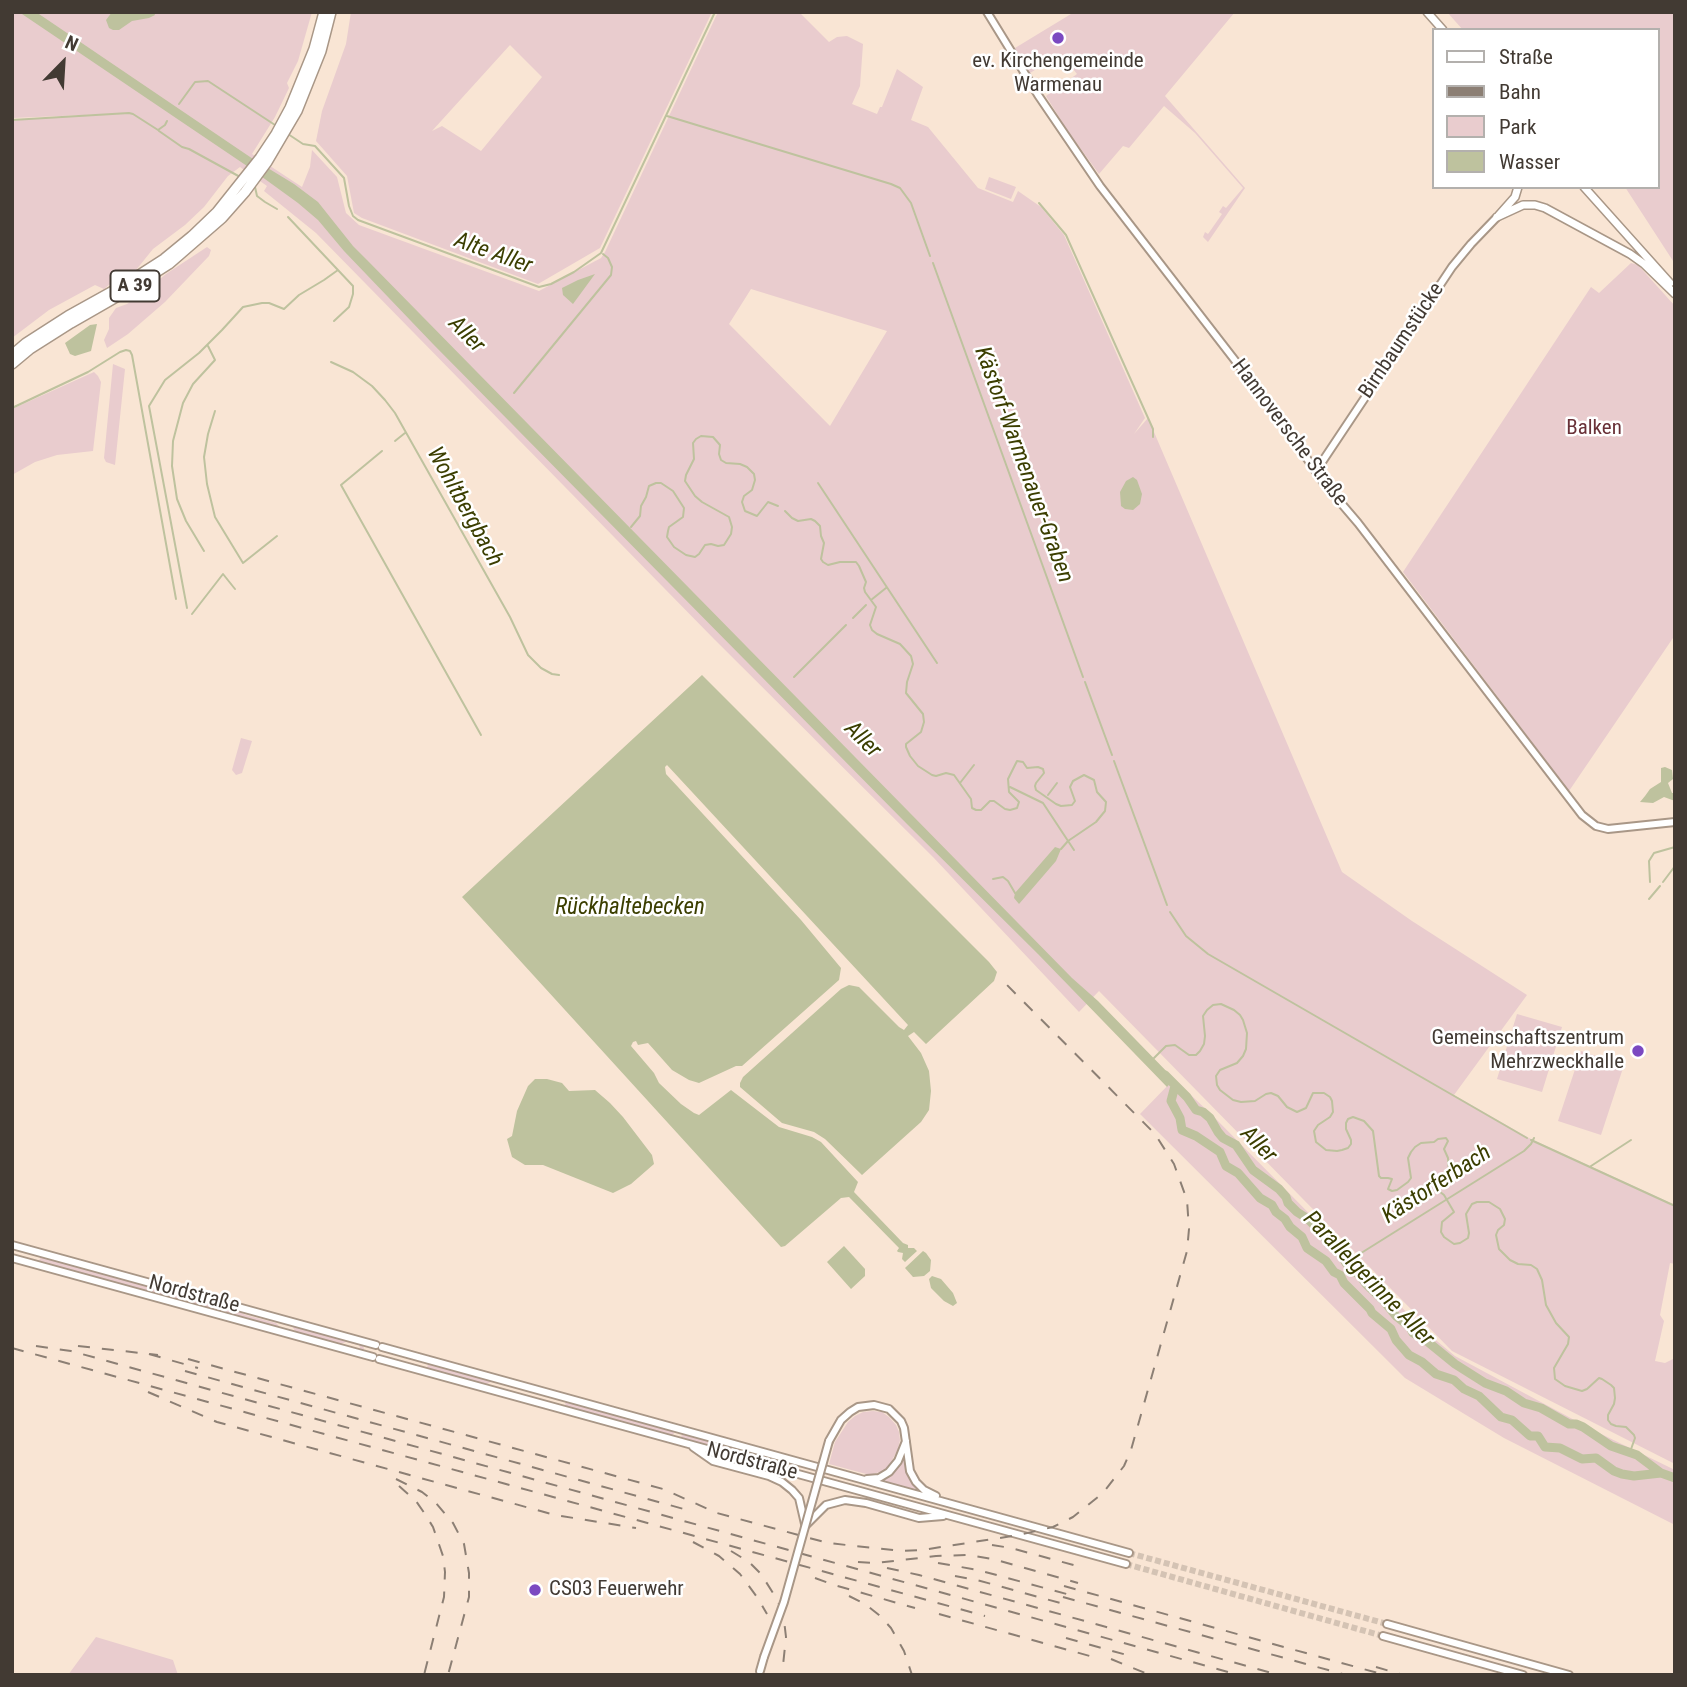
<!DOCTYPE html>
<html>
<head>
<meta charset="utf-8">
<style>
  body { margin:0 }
  #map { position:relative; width:1687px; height:1687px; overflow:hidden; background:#f9e5d4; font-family:"Roboto Condensed",sans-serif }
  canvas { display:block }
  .frame { position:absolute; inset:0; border:14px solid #423a33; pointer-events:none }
  .legend { position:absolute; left:1432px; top:28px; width:228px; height:161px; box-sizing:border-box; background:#fff; border:2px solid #b3b0ad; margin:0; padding:9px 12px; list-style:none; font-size:21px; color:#423a33 }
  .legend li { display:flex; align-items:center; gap:14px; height:35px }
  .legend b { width:35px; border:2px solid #b3b0ad }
  .north { position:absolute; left:28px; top:28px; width:70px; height:70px; -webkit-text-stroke:5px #fff; paint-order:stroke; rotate:24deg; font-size:19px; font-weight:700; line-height:28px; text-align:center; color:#423a33 }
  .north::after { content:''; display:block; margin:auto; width:24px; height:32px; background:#423a33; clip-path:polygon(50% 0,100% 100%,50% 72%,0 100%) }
</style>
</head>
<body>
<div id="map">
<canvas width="1687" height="1687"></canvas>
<div class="frame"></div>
<ul class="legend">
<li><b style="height:9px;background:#fff"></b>Straße</li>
<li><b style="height:9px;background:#8c7f74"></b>Bahn</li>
<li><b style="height:19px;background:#e9ccce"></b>Park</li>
<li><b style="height:19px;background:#bec29e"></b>Wasser</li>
</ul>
<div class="north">N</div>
</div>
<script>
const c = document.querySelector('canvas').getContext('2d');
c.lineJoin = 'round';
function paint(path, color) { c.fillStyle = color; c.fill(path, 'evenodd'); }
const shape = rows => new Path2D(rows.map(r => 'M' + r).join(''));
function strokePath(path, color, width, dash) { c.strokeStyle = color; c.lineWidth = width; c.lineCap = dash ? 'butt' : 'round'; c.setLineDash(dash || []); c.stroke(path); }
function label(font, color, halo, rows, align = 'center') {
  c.font = font + ' "Roboto Condensed",sans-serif'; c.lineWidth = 5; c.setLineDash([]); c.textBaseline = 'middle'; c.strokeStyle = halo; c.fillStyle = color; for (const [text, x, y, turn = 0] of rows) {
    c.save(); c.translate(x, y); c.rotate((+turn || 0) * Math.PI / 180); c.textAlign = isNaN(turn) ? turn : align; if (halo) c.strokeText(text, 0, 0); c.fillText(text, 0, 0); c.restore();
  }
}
paint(shape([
  [12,12,312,12,298,61,287,83,289,88,275,117,252,154,302,187,310,167,312,150,337,177,346,213,359,225,539,291,601,258,605,252,718,12,799,12,829,42,837,37,847,36,863,44,860,86,852,104,877,114,880,107,882,107,897,69,923,87,911,120,928,127,978,188,1013,202,1018,191,1041,207,1064,235,1145,418,1134,434,1148,418,1342,872,1412,921,1527,995,1454,1095,1529,1138,1675,1205,1675,1264,1670,1263,1660,1315,1664,1321,1655,1361,1665,1363,1675,1358,1675,1464,1452,1351,1099,991,1079,1012,933,857,714,639,316,233,264,191,267,186,240,167,228,176,204,207,185,225,153,249,136,270,115,280,104,289,95,285,49,310,12,338,12,120,109,114,12,118],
  [751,289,887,331,830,426,729,324],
  [351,12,712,12,600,248,538,284,362,218,354,213,347,176,316,141,322,111,346,44],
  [510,45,542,77,481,151,442,126,432,131],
  [1072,12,1235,12,1165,96,1245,188,1208,242,1203,237,1205,232,1208,234,1222,214,1219,212,1223,206,1226,208,1243,188,1195,133,1164,106,1129,148,1123,146,1099,174,1067,130,1046,96,1077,74,1061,54,1030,73,1015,48,1071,14],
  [1447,12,1675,12,1675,264,1625,187,1657,187,1657,30,1463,30],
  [989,177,1016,187,1011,199,985,189],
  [207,247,211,250,209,256,165,302,128,334,107,348,104,340,109,329,109,318,116,308,127,304,143,293,166,274],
  [1631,263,1638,265,1675,306,1675,635,1569,791,1403,572,1591,287,1599,293],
  [113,364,125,369,115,465,106,462,104,458],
  [94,372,98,376,101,382,93,451,57,455,35,462,12,475,12,409],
  [241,738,252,741,242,773,236,775,232,770],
  [1517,1014,1562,1027,1542,1092,1497,1079],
  [1581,1051,1624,1065,1601,1135,1558,1121],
  [1174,1079,1213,1116,1426,1332,1455,1356,1593,1430,1675,1470,1675,1525,1504,1438,1405,1378,1140,1114],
  [41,1256,179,1293,181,1298,178,1300,42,1263,39,1261],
  [194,1298,231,1308,246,1315,276,1323,279,1326,278,1328,193,1304,192,1303],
  [292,1326,363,1345,364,1349,361,1351,359,1345,346,1342,338,1345,297,1334],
  [428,1363,489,1380,491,1382,487,1384,427,1369],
  [566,1401,568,1401,672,1429,674,1434,671,1436,567,1407,565,1404],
  [873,1411,882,1412,889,1417,896,1425,899,1432,900,1440,898,1449,889,1466,883,1471,870,1475,829,1464,835,1442,848,1422,855,1416,863,1412],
  [684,1433,736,1447,734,1453,682,1439,681,1436],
  [905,1451,907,1472,913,1485,919,1493,881,1481,887,1478,895,1470],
  [96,1637,173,1660,178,1675,68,1675]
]), '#e9ccce');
paint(shape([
  [19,12,36,12,253,159,294,184,318,202,353,246,367,260,1072,978,1098,1001,1174,1079,1167,1087,1038,954,907,824,433,344,344,251,318,220,298,203,247,166],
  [112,12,154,12,155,15,149,18,132,21,119,30,113,30,109,28,106,20],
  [595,274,573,304,563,295,562,288,578,280],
  [97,324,91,351,75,356,70,354,65,343,90,325],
  [1133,477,1137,480,1142,494,1140,504,1133,510,1125,509,1121,506,1120,492,1126,481],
  [702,675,989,962,997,972,994,981,926,1044,914,1032,908,1036,921,1053,929,1071,931,1091,929,1110,921,1122,862,1175,825,1139,814,1132,782,1123,740,1087,740,1083,743,1077,841,989,849,985,859,987,899,1027,904,1030,908,1025,667,765,665,767,666,774,801,920,841,968,839,980,742,1066,736,1066,699,1083,689,1080,672,1070,648,1043,638,1045,636,1041,633,1042,631,1046,654,1073,659,1083,681,1104,694,1113,699,1115,731,1090,779,1127,812,1137,821,1142,858,1182,854,1192,903,1243,908,1245,908,1248,914,1248,917,1251,905,1262,902,1259,903,1253,898,1252,897,1251,899,1248,849,1197,841,1198,785,1246,781,1247,462,897],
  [1665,767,1672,770,1673,779,1668,783,1672,793,1675,793,1675,801,1664,797,1653,803,1640,802,1645,796,1650,789,1661,782,1661,768],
  [1055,847,1061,849,1056,861,1019,904,1014,898,1015,893],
  [535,1079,547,1079,562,1083,569,1091,595,1090,610,1103,623,1117,652,1155,654,1164,631,1184,613,1193,543,1165,525,1165,512,1157,507,1139,512,1136,517,1111,528,1086],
  [844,1246,865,1269,865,1276,851,1289,827,1262],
  [923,1251,926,1253,931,1260,930,1271,924,1276,913,1277,905,1268],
  [932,1276,941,1279,953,1293,957,1303,953,1306,944,1301,931,1288,929,1279]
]), '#bec29e');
strokePath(shape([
  [179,104,195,82,208,81,275,125],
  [667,116,891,184,900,188,911,203,930,256],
  [12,120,129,113,133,114,158,130,165,125,167,121],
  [159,131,182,147,189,149,242,178],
  [288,134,303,144,315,146,344,178,349,206,353,216,358,220,539,287,551,284,574,272,601,253,715,12],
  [255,187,257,196,265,202,277,209],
  [1039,203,1066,235,1153,429,1153,437],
  [288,217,353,286,353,294,349,307,334,321],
  [933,263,1083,677],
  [331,362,353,372,372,386,385,400,395,413,510,617,528,655,541,668,552,674,559,675],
  [514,393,611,275,612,267,608,258,603,254],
  [12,408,88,372,120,352,126,350,130,351,132,355,176,599],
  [215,411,208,434,204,457,207,484,215,517,243,563,277,536],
  [395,441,405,433],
  [382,451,341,485,481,735],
  [818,483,937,663],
  [785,511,792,518,798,521,811,519,815,521,820,526,821,536,824,543,821,559,823,562,828,565,840,562,856,562,859,566,866,582,864,588,865,592,876,607,870,625,872,630,877,634,900,644,911,656,913,664,907,682,906,693,923,714,924,722,921,732,906,744,906,747,910,756,918,766,932,775,936,776,946,773,954,775,971,799,972,808,976,810,981,810,990,801,994,801,1005,809,1010,810,1017,808,1019,802,1009,792,1008,779,1017,761,1023,762,1027,768,1038,767,1043,769,1044,773,1036,783,1035,786,1036,790,1056,804,1061,806,1072,805,1075,801,1070,787,1073,781,1084,775,1094,780,1097,792,1106,802,1105,811,1096,822,1068,841,1061,849],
  [631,527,640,516,641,506,646,497,649,486,656,483,661,483,673,491,684,508,683,517,669,527,668,531,667,537,674,547,686,555,695,557,699,554,705,545,711,544,718,546,724,545,731,534,732,527,729,517,702,502,695,496,685,481,686,475,694,459,693,443,696,439,701,436,713,437,720,445,719,454,721,460,726,463,740,464,747,467,754,474,755,480,752,490,744,496,742,502,745,511,757,516,768,502,778,506],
  [204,551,186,521,177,499,172,466,173,441,183,403,193,384,215,360,208,346],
  [871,600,886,588],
  [187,608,149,406,165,380,199,353,222,330,243,307,262,303,269,303,284,309,299,295,324,280,338,270],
  [192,614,223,574,235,589],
  [853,618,866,605],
  [794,677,846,625],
  [1085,682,1112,755],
  [1114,761,1167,905],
  [960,783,974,765],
  [1010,787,1043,803,1074,850],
  [1048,795,1057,783],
  [993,879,1003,877,1008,881,1015,893],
  [1650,882,1649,861,1654,853,1675,847],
  [1663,882,1675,866],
  [1649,899,1660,886],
  [1170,912,1186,936,1208,954,1527,1138],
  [1154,1058,1166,1046,1175,1045,1189,1055,1196,1055,1200,1051,1204,1044,1205,1036,1203,1016,1207,1010,1213,1005,1221,1004,1234,1010,1240,1015,1243,1020,1247,1033,1246,1049,1243,1056,1237,1063,1220,1070,1216,1076,1217,1085,1220,1090,1233,1100,1241,1102,1255,1101,1266,1094,1271,1093,1278,1096,1287,1107,1297,1112,1306,1108,1313,1093,1324,1093,1330,1097,1332,1101,1333,1112,1330,1117,1318,1125,1314,1131,1316,1142,1326,1150,1337,1151,1342,1150,1348,1148,1351,1144,1351,1140,1346,1129,1346,1123,1348,1119,1353,1117,1364,1121,1373,1131,1379,1176,1381,1178,1388,1178,1392,1179,1388,1189,1392,1191,1397,1190,1408,1182,1411,1178,1408,1158,1411,1152,1415,1147,1421,1143,1434,1142,1438,1139,1446,1138,1448,1141,1444,1149,1448,1158,1449,1173,1446,1177,1436,1180,1434,1184,1435,1188,1444,1195,1454,1212,1442,1222,1441,1232,1444,1237,1454,1244,1460,1243,1468,1238,1469,1233,1466,1214,1472,1204,1477,1202,1489,1202,1500,1209,1505,1219,1504,1225,1498,1230,1496,1235,1499,1249,1510,1260,1518,1264,1531,1265,1537,1269,1542,1280,1546,1305,1556,1323,1569,1337,1568,1344,1554,1368,1555,1379,1565,1386,1582,1391,1587,1389,1599,1378,1602,1379,1611,1385,1614,1388,1615,1398,1614,1404,1608,1415,1608,1420,1611,1424,1616,1426,1626,1427,1634,1435,1635,1438,1630,1452],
  [1531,1140,1675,1206],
  [1591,1166,1631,1140],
  [1358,1255,1524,1151,1531,1144,1534,1138],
  [1346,1263,1355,1257]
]), '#bec29e', 2);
strokePath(shape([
  [1165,1075,1187,1097,1196,1110,1203,1112,1210,1118,1218,1132,1223,1138,1236,1145,1253,1170,1279,1189,1286,1197,1288,1203,1297,1212,1308,1219,1316,1227,1333,1247,1341,1254,1346,1263,1361,1277,1366,1284,1383,1300,1396,1316,1410,1327,1413,1333,1428,1342,1455,1364,1485,1383,1506,1391,1524,1403,1541,1408,1569,1424,1576,1424,1583,1427,1611,1446,1637,1455,1661,1473,1675,1478],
  [1175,1086,1171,1101,1180,1118,1182,1130,1196,1136,1220,1152,1226,1166,1238,1173,1260,1198,1272,1205,1276,1212,1285,1219,1290,1227,1302,1237,1307,1248,1326,1261,1334,1272,1340,1275,1344,1283,1370,1309,1372,1313,1391,1329,1396,1340,1409,1355,1422,1362,1436,1374,1454,1380,1464,1389,1479,1396,1501,1417,1512,1420,1530,1436,1538,1436,1545,1447,1560,1448,1582,1459,1596,1458,1614,1471,1622,1474,1634,1476,1661,1473]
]), '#bec29e', 9);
strokePath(shape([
  [1129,1553,1387,1624],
  [1126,1564,1383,1636]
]), '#d4c3b4', 6, [6, 3]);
const tertiary = shape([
  [987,12,1038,95,1100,186,1278,416,1323,482,1358,523,1582,815,1596,826,1608,829,1675,822],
  [1316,471,1452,267,1471,244,1497,217],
  [12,1245,376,1345],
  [12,1258,373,1357],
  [382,1347,1129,1553],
  [379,1359,1126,1564],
  [829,1441,841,1420,850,1412,858,1407,874,1405,889,1409,901,1421,904,1428,910,1471,916,1482,924,1490,936,1496],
  [693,1447,713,1461,769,1476,782,1482,792,1490,799,1498,805,1524],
  [867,1479,879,1478,889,1472,898,1461,906,1441],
  [806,1525,826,1505,845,1500,866,1503,919,1518,943,1516],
  [1387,1624,1569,1675],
  [1383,1636,1523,1675],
  [760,1671,764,1657]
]);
const primary = shape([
  [1427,12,1443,30],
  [1584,187,1670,283],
  [1499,215,1515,197,1518,187],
  [1497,217,1523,205,1535,205,1545,208,1630,254,1644,264,1675,294]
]);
const motorway = shape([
  [12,355,26,343,68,316,122,286,164,259,192,236,217,212,260,158,276,134,290,108,314,49,324,12],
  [12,364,30,349,71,323,125,292,169,264,222,218,245,192,267,162,297,111,321,51,331,12]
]);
strokePath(tertiary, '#a99787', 10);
strokePath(primary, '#a99787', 10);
strokePath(motorway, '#a99787', 12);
strokePath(tertiary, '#fff', 6);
strokePath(primary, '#fff', 7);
strokePath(motorway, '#fff', 9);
strokePath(shape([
  [36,1346,71,1351,1239,1675],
  [78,1346,158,1355],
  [12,1348,985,1616],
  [149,1354,198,1368],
  [188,1359,663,1489,717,1513,828,1543,902,1551,922,1550,1019,1535,1053,1527,1073,1517,1103,1493,1124,1466,1131,1450,1187,1251,1189,1229,1187,1200,1174,1164,1155,1134,1004,982],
  [185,1371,691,1511],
  [148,1392,217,1422,555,1515,636,1528],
  [396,1479,422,1492,435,1502,453,1523,464,1544,469,1573,469,1597,448,1675],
  [399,1486,416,1501,425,1514,433,1527,443,1556,445,1572,444,1597,424,1675],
  [693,1542,719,1556,740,1574,757,1597,767,1614],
  [992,1545,1011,1548,1077,1566],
  [731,1551,749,1562,761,1574,778,1601,784,1620,786,1637,782,1675],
  [858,1562,876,1563,936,1556,968,1555,993,1559,1078,1583],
  [938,1563,978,1570,1074,1596],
  [887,1568,919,1575,1279,1675],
  [955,1576,977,1580,1071,1606],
  [815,1578,834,1585,915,1608],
  [1064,1586,1385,1675],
  [849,1596,865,1604,879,1615,891,1628,904,1651,912,1675],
  [1063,1597,1346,1675],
  [939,1614,1097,1658],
  [1066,1638,1134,1657],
  [1111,1659,1150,1675],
  [1376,1667,1403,1675]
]), '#8c7f74', 2, [12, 12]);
const tertiaryBridge = shape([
  [764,1657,784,1602,829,1441]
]);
strokePath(tertiaryBridge, '#a99787', 10, []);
strokePath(tertiaryBridge, '#fff', 6);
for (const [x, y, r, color] of [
  [1058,38,7,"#7b49c1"],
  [1638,1051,7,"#7b49c1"],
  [535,1590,7,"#7b49c1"]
]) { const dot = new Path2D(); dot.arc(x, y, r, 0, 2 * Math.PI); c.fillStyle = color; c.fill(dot); strokePath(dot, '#fff', 2.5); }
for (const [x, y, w] of [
  [135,286,49]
]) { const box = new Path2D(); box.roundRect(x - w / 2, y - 15.5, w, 31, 5); c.fillStyle = '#fff'; c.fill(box); strokePath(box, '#423a33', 2); }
label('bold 19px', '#423a33', null, [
  ["A 39",135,286]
]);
label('21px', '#423a33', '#fff', [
  ["ev. Kirchengemeinde",1058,62],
  ["Warmenau",1058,86],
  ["Gemeinschaftszentrum",1624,1039,"right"],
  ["Mehrzweckhalle",1624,1063,"right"],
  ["CS03 Feuerwehr",549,1590,"left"]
]);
label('21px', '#423a33', '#fff', [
  ["Birnbaumstücke",1402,341,-56],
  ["Hannoversche Straße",1289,433,53],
  ["Nordstraße",194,1295,15],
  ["Nordstraße",752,1462,15]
]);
label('21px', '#693138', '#fff', [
  ["Balken",1594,429]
]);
label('italic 23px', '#3b3e00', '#fff', [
  ["Alte Aller",493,254,20],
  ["Aller",466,335,46],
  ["Kästorf-Warmenauer-Graben",1023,465,70],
  ["Wohltbergbach",464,507,61],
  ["Aller",862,740,45],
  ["Rückhaltebecken",630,908],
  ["Aller",1258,1145,46],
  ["Kästorferbach",1437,1185,-33],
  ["Parallelgerinne Aller",1368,1279,46]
]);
</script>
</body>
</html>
